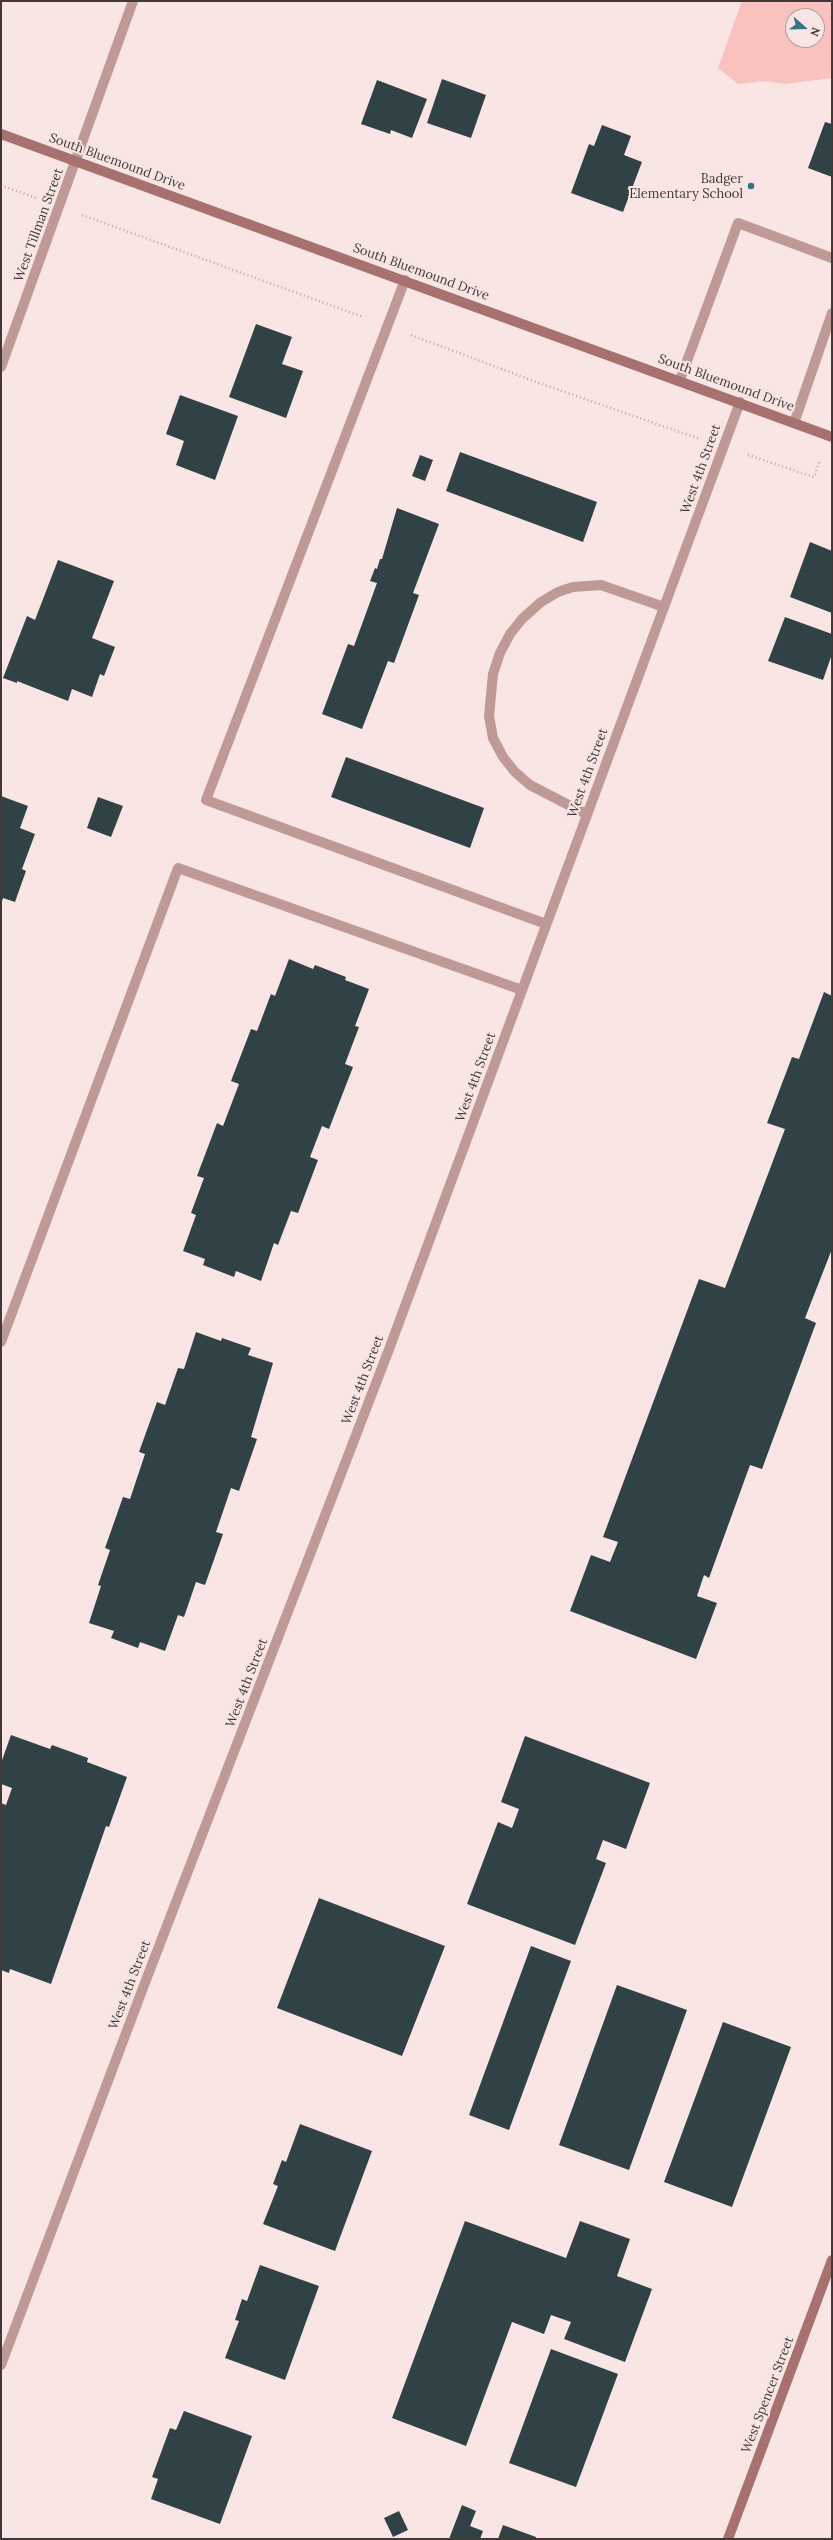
<!DOCTYPE html>
<html>
<head>
<meta charset="utf-8">
<style>
  body { margin:0 }
  #map { position:relative; width:833px; height:2540px; overflow:hidden; background:#f9e5e3; font-family:Lora,serif }
  canvas { display:block }
  .frame { position:absolute; inset:0; border:2px solid #413938; pointer-events:none }
  .north { position:absolute; left:785px; top:8px; width:40px; height:40px; box-sizing:border-box; background:#f9e5e3; border:1px solid #afa09f; border-radius:50%; rotate:110deg; font-size:11px; font-weight:700; line-height:16px; text-align:center; color:#413938 }
  .north::after { content:''; display:block; margin:auto; width:14px; height:18px; background:#317684; clip-path:polygon(50% 0,100% 100%,50% 72%,0 100%) }
</style>
</head>
<body>
<div id="map">
<canvas width="833" height="2540"></canvas>
<div class="frame"></div>
<div class="north">N</div>
</div>
<script>
const c = document.querySelector('canvas').getContext('2d');
c.lineJoin = 'round';
function paint(path, color) { c.fillStyle = color; c.fill(path, 'evenodd'); }
const shape = rows => new Path2D(rows.map(r => 'M' + r).join(''));
function strokePath(path, color, width, dash) { c.strokeStyle = color; c.lineWidth = width; c.lineCap = dash ? 'butt' : 'round'; c.setLineDash(dash || []); c.stroke(path); }
function label(font, color, halo, rows, align = 'center') {
  c.font = font + ' Lora,serif'; c.lineWidth = 4; c.setLineDash([]); c.textBaseline = 'middle'; c.strokeStyle = halo; c.fillStyle = color; for (const [text, x, y, turn = 0] of rows) {
    c.save(); c.translate(x, y); c.rotate((+turn || 0) * Math.PI / 180); c.textAlign = isNaN(turn) ? turn : align; if (halo) c.strokeText(text, 0, 0); c.fillText(text, 0, 0); c.restore();
  }
}
paint(shape([
  [742,1,832,1,832,78,785,84,765,81,738,84,718,68],
  [793,16,817,16,817,40,793,40]
]), '#f9c2be');
paint(shape([
  [442,79,486,95,471,138,427,123],
  [377,80,427,99,412,138,391,130,390,134,361,124],
  [825,122,832,124,832,177,808,168],
  [602,125,631,136,624,155,642,162,623,212,571,193,589,144,594,146],
  [256,324,292,337,282,364,303,371,286,418,229,397],
  [180,395,238,416,215,480,176,465,184,441,166,434],
  [460,452,597,502,583,542,446,491],
  [420,455,433,460,425,481,412,476],
  [397,508,439,524,413,593,419,595,394,663,388,661,362,729,322,714,348,644,354,646,377,583,370,581,375,568,377,569,380,559,382,559],
  [810,542,832,551,832,613,790,597],
  [58,560,114,581,92,638,115,647,104,676,100,674,92,697,72,689,68,701,17,681,17,683,3,678,27,616,35,620],
  [785,617,832,634,832,654,823,680,768,661],
  [346,757,484,808,470,848,331,797],
  [1,796,28,806,20,828,35,834,22,869,26,871,15,902,3,898,1,904],
  [98,797,123,806,111,837,87,828],
  [289,959,313,969,315,965,346,977,345,980,369,989,355,1026,359,1027,345,1064,353,1067,329,1129,322,1126,310,1157,318,1160,298,1213,291,1211,278,1245,274,1243,261,1281,236,1271,234,1277,203,1265,205,1259,183,1251,196,1215,191,1213,204,1178,197,1176,217,1123,223,1126,239,1084,231,1081,251,1029,257,1031,271,994,275,996],
  [824,992,832,996,832,1249,805,1318,816,1323,762,1469,750,1465,709,1578,704,1575,697,1596,717,1603,696,1659,570,1611,591,1555,610,1562,618,1542,603,1537,699,1279,725,1288,785,1129,767,1123,792,1057,799,1059],
  [196,1332,221,1341,222,1338,251,1348,248,1355,273,1363,251,1437,257,1439,239,1491,231,1488,216,1532,223,1534,205,1585,196,1582,184,1617,178,1615,165,1651,140,1642,138,1648,111,1638,114,1631,89,1623,101,1586,98,1585,110,1550,105,1548,123,1497,130,1499,145,1454,139,1452,157,1402,165,1405,178,1368,184,1369],
  [11,1735,50,1749,52,1745,88,1758,87,1762,127,1777,109,1827,106,1826,51,1984,10,1969,9,1973,1,1970,1,1803,6,1805,12,1788,1,1784,1,1763],
  [525,1736,650,1783,626,1849,603,1840,596,1859,606,1863,575,1945,467,1904,498,1822,512,1828,519,1809,501,1802],
  [319,1898,445,1946,402,2056,277,2008],
  [531,1946,571,1961,509,2130,469,2115],
  [617,1985,687,2010,629,2170,559,2145],
  [723,2022,791,2047,732,2207,664,2182],
  [300,2124,372,2151,335,2251,263,2224,278,2186,273,2184,282,2160,286,2162],
  [465,2221,566,2258,580,2221,630,2239,617,2276,652,2289,625,2362,564,2339,571,2322,551,2315,544,2334,512,2322,466,2446,392,2418],
  [260,2265,319,2286,285,2380,225,2358,239,2321,235,2320,242,2299,247,2301],
  [551,2349,618,2374,576,2487,509,2463],
  [184,2411,252,2436,220,2524,151,2499,158,2479,152,2477,170,2428,176,2430],
  [462,2505,476,2511,470,2526,483,2531,480,2539,449,2539],
  [399,2511,408,2530,393,2537,384,2518],
  [503,2525,536,2537,536,2539,498,2539]
]), '#314246');
strokePath(shape([
  [1,185,36,198],
  [82,215,363,317],
  [411,335,539,383,700,439],
  [748,455,814,477,820,460]
]), '#b6a6a4', 2.5, [1, 3]);
strokePath(shape([
  [405,280,206,800,546,924],
  [680,380,738,223,832,258],
  [794,423,832,313],
  [586,814,530,785,515,772,503,757,493,738,489,716,493,674,500,653,510,634,522,619,541,602,558,592,573,587,601,585,664,607],
  [1,1342,178,868,522,990]
]), '#be9996', 10);
strokePath(shape([
  [1,367,133,1],
  [1,2365,146,1980,388,1352,740,402]
]), '#be9996', 10);
strokePath(shape([
  [1,134,832,437],
  [728,2539,832,2260]
]), '#a6716e', 10);
for (const [x, y, r, color] of [
  [751,186,4,"#317684"]
]) { const dot = new Path2D(); dot.arc(x, y, r, 0, 2 * Math.PI); c.fillStyle = color; c.fill(dot); strokePath(dot, '#f9e5e3', 1.5); }
label('13px', '#413938', '#f9e5e3', [
  ["South Bluemound Drive",117,162,20],
  ["West Tillman Street",39,225,-70],
  ["South Bluemound Drive",421,272,20],
  ["South Bluemound Drive",726,383,20],
  ["West 4th Street",701,469,-70],
  ["West 4th Street",588,773,-70],
  ["West 4th Street",476,1077,-70],
  ["West 4th Street",363,1380,-69],
  ["West 4th Street",247,1683,-69],
  ["West 4th Street",130,1985,-69],
  ["West Spencer Street",768,2395,-69]
]);
label('13px', '#413938', '#f9e5e3', [
  ["Badger",743,179],
  ["Elementary School",743,194]
], 'right');
</script>
</body>
</html>
